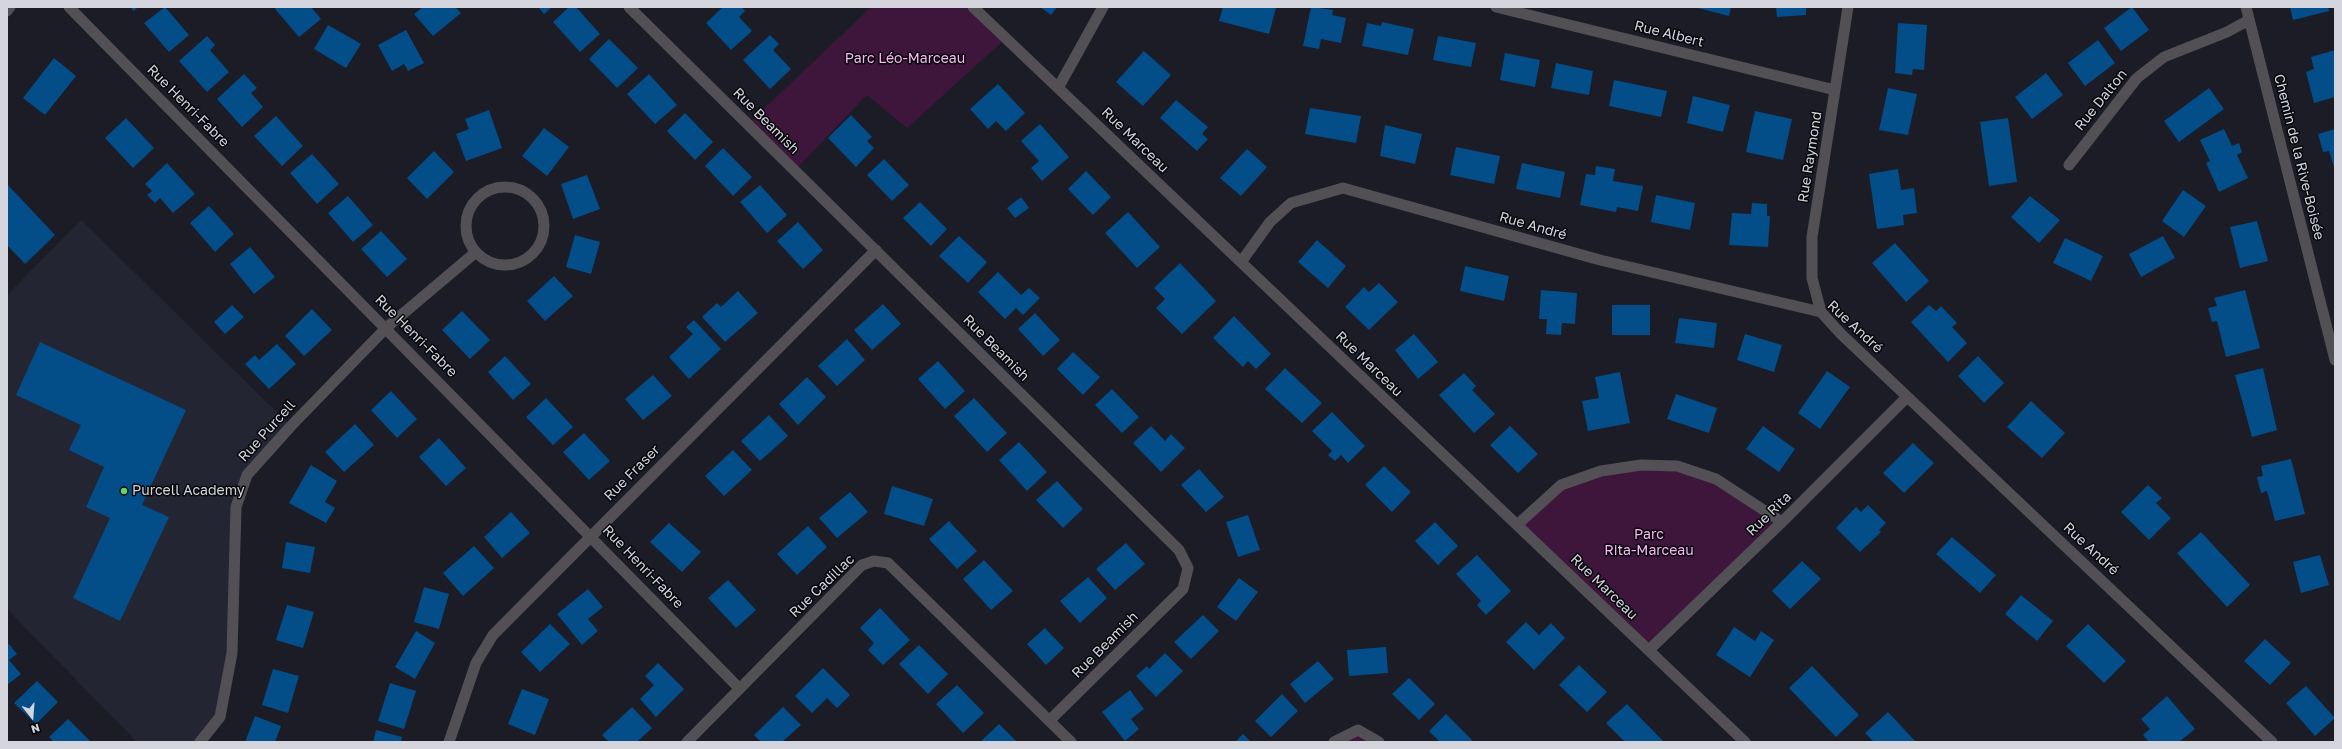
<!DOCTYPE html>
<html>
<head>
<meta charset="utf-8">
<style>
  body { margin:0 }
  #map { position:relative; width:2342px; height:749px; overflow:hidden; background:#1b1c26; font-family:"Golos Text",sans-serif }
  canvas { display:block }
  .frame { position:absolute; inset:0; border:8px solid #d4d5dc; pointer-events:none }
  .north { position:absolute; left:12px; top:697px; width:40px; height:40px; -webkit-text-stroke:3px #06070b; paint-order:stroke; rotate:163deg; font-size:11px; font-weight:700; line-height:16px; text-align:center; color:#d4d5dc }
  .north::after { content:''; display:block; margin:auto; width:14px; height:18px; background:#d4d5dc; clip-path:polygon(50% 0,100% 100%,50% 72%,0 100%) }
</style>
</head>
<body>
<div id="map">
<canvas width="2342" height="749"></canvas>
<div class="frame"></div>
<div class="north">N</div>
</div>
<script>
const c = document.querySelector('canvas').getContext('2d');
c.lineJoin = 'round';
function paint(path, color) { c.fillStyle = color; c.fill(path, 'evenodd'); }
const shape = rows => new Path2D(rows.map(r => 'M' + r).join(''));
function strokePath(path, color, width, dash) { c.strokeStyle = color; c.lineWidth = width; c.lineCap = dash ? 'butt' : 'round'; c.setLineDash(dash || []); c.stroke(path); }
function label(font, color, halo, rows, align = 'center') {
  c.font = font + ' "Golos Text",sans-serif'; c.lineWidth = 3; c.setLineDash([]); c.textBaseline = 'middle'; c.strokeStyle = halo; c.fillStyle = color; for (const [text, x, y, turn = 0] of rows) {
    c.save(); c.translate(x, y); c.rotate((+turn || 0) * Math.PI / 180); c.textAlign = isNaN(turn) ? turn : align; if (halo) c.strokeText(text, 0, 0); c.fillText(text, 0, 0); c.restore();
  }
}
paint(shape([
  [81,220,291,426,247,475,236,507,232,653,220,717,200,742,137,742,7,609,7,295]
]), '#232533');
paint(shape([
  [871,7,966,7,1002,42,907,128,867,95,795,170,748,124],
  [1641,465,1716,479,1777,527,1649,650,1517,525,1561,485],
  [1358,730,1379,742,1334,742]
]), '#3e163c');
paint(shape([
  [130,7,138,7,134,11],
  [165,7,189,35,169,52,144,23],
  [277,7,311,7,321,19,299,37,275,9],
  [423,7,455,7,461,13,433,36,414,14],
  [538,7,552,7,544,14],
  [569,7,576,7,600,34,580,52,553,22],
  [723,7,742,7,745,11,739,17,752,31,731,50,706,23],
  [1040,7,1057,7,1051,15],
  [1223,7,1276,8,1269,34,1219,21],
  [1311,7,1333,10,1332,15,1346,18,1341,43,1321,39,1319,49,1303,46],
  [1694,7,1731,7,1729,16],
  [1776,7,1806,7,1806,15,1777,17],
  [2132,7,2149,30,2121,51,2104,28],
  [2290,7,2328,7,2329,11,2293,20],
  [1382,22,1414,29,1408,55,1362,46,1367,23,1381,26],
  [1898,23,1927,25,1924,70,1913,69,1912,75,1895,73],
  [328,25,361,44,346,68,314,49],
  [406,30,424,63,408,71,404,64,392,71,378,45],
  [770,35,779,44,773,50,791,69,770,89,743,60],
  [207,36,215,45,210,50,229,72,207,92,179,61],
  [1438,36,1476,43,1471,67,1433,60],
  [609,39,638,68,617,88,589,59],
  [2098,40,2115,63,2085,86,2068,63],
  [2335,50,2335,97,2314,103,2306,72,2314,69,2311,57],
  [1144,51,1171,75,1143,106,1116,82],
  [1505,53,1540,60,1535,87,1500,80],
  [54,58,76,76,45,115,23,98],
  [1556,63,1593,71,1589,95,1551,88],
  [2046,73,2063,95,2032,119,2015,97],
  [244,74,257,88,251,93,263,107,242,127,217,99],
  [649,74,677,105,655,124,627,94],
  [1614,80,1667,91,1661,117,1609,106],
  [998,84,1025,113,1006,131,996,121,988,129,970,109],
  [1888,88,1917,94,1908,135,1879,130],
  [2209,88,2224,109,2179,142,2164,121],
  [1693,96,1730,105,1723,132,1687,123],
  [1176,100,1208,127,1202,134,1208,139,1197,151,1160,118],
  [1310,108,1361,116,1356,143,1305,134],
  [489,110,502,148,466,161,456,134,469,129,465,119],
  [1755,111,1792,119,1783,160,1746,152],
  [685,113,713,142,695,160,667,131],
  [851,115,872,137,867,141,874,148,856,167,828,138],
  [276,116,303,146,282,166,254,136],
  [126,118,154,148,133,168,105,138],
  [2008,118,2017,182,1989,186,1980,122],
  [1040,124,1069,157,1042,181,1031,168,1039,161,1021,141],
  [1385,125,1422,134,1415,164,1380,156],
  [544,128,569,147,547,176,522,156],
  [2224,129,2232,146,2239,143,2242,152,2237,155,2248,178,2219,192,2206,163,2210,161,2200,140],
  [2335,129,2335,170,2329,151,2323,152,2318,134],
  [1456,147,1500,156,1494,184,1450,175],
  [723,148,752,177,733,196,705,166],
  [1247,149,1267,167,1241,196,1220,178],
  [434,151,454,172,427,199,407,178],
  [312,154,339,184,317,204,290,173],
  [884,159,909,185,892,201,867,175],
  [167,163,195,194,173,213,160,198,155,203,147,195,152,191,145,184],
  [1522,163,1565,172,1560,198,1516,189],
  [1596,166,1615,169,1613,181,1643,186,1638,211,1617,207,1616,212,1580,205,1586,174,1595,175],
  [1898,169,1901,190,1914,188,1917,213,1903,215,1904,225,1877,229,1869,174],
  [1086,171,1111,197,1093,215,1068,189],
  [587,175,600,209,573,219,561,184],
  [7,184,55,235,25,264,7,245],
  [760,185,787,215,767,233,740,202],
  [2183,190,2206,206,2184,237,2162,221],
  [1656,195,1695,203,1690,230,1651,222],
  [348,196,373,225,353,242,328,213],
  [2030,196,2060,220,2039,243,2011,217],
  [1021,197,1029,208,1015,218,1007,208],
  [920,202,947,229,931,246,903,218],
  [1752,203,1767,204,1767,216,1770,216,1768,247,1729,245,1732,213,1751,214],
  [209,206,234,234,215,252,190,223],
  [1128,212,1160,247,1137,268,1105,233],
  [2257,221,2268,261,2240,268,2230,227],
  [798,222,823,250,803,269,777,241],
  [381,231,407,259,387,277,361,249],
  [575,235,600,242,591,274,566,267],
  [959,236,987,262,968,283,939,256],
  [2163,236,2175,258,2141,277,2129,254],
  [2065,238,2103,256,2091,281,2053,263],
  [1317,240,1346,266,1328,288,1298,262],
  [1895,243,1929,281,1906,302,1872,263],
  [250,247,275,277,254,294,230,264],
  [1180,263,1216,301,1182,334,1156,308,1165,299,1154,288],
  [1465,266,1509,276,1504,301,1460,291],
  [998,272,1021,295,1029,288,1040,298,1023,315,1016,308,1005,319,978,292],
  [554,276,573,296,545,321,527,301],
  [1379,283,1398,302,1369,330,1345,307,1364,287,1369,292],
  [1541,290,1577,293,1575,324,1562,323,1561,335,1546,334,1547,319,1539,319],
  [2245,290,2260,348,2226,357,2217,321,2212,322,2208,308,2217,306,2214,298],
  [738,291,758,313,725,342,702,317,717,303,721,307],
  [883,304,901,324,872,350,854,330],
  [232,305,244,317,225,334,214,322],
  [1612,305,1650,305,1650,335,1612,335],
  [1929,305,1936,311,1941,306,1957,323,1952,327,1967,343,1948,362,1911,322],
  [312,309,332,330,304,356,285,336],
  [462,311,490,340,470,359,442,330],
  [1035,313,1060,340,1043,356,1018,329],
  [1234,316,1271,354,1256,369,1248,361,1243,367,1213,338],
  [1679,318,1717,323,1714,348,1675,343],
  [694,320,721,349,689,379,669,357,693,334,686,327],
  [1414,334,1438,362,1418,379,1395,350],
  [1745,334,1782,345,1774,372,1737,360],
  [847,339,865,360,837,386,818,366],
  [40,342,186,410,142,505,169,517,120,621,73,598,110,518,86,507,104,467,69,450,81,425,16,395],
  [277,344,296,364,269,389,245,364,255,355,259,360],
  [1073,352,1100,377,1083,395,1057,369],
  [505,356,531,384,513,400,488,372],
  [1978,356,2004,383,1984,403,1958,376],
  [938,361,965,391,945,409,918,379],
  [1285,368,1322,403,1302,423,1265,389],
  [2263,368,2277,430,2252,437,2235,375],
  [1827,371,1850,387,1820,429,1798,413],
  [1620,372,1630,423,1588,431,1582,401,1599,398,1595,377],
  [1464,373,1476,386,1472,390,1495,414,1474,433,1439,395],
  [653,375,672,396,643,420,625,399],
  [807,377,826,397,798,425,779,404],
  [1112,389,1139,417,1122,433,1095,405],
  [391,391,417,419,397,438,371,410],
  [1676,394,1717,408,1709,433,1667,419],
  [546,398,573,427,553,445,526,417],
  [974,398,1007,433,987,452,954,416],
  [2031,401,2065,433,2042,458,2007,427],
  [1332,412,1365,446,1348,463,1341,455,1335,461,1328,455,1332,451,1312,431],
  [769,415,788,436,760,461,741,441],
  [355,424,374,445,344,472,325,452],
  [1151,426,1165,441,1171,434,1185,448,1161,472,1133,443],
  [1510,426,1538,454,1518,473,1490,445],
  [1763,426,1795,449,1779,472,1746,449],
  [584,433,610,461,589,480,563,452],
  [439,438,466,468,446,486,419,457],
  [1019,442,1047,472,1027,491,999,460],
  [1913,443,1934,463,1904,493,1883,473],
  [733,450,752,470,724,496,705,476],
  [2291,459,2305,514,2275,521,2267,491,2261,493,2257,477,2263,476,2261,466],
  [311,465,337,481,325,502,335,508,326,523,289,503],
  [1384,466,1411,492,1392,512,1365,485],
  [1199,469,1224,497,1206,512,1181,485],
  [1057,481,1083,509,1063,528,1036,500],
  [2148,485,2162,498,2156,503,2171,518,2149,540,2121,512],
  [892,486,933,499,924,526,884,514],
  [850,492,868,512,837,538,819,518],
  [1868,505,1886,523,1879,530,1881,532,1860,552,1836,528,1856,507,1861,512],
  [511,512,530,533,502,558,484,537],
  [1248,515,1260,550,1238,557,1226,522],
  [949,521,977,551,957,569,929,539],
  [1435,522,1458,546,1438,565,1415,541],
  [669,523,701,552,682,572,650,542],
  [808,526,827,547,797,575,777,554],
  [2201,532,2250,585,2227,607,2177,553],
  [1952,537,1996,575,1980,593,1936,554],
  [286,542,315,547,310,573,282,568],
  [1126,543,1145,564,1115,590,1096,569],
  [474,546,494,568,463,596,443,573],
  [1477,555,1511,591,1486,615,1477,605,1481,601,1456,574],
  [2320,555,2329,585,2301,593,2293,562],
  [984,560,1013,591,991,610,963,579],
  [1802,561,1821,579,1790,609,1772,591],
  [1088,577,1107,598,1080,623,1060,601],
  [1239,578,1258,592,1236,621,1217,607],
  [728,580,756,610,736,628,708,598],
  [424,587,449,594,439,629,414,622],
  [588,589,603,607,588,619,598,631,582,645,557,614],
  [2021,595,2053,621,2037,641,2005,614],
  [287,605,314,612,303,648,276,640],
  [880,608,910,640,883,665,868,650,874,643,860,628],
  [1203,615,1219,631,1191,659,1174,642],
  [1526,622,1539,635,1551,623,1565,638,1534,670,1506,642],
  [550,624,570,644,540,672,521,652],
  [2088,624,2126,661,2104,683,2066,646],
  [1734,627,1755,641,1761,631,1774,640,1750,677,1716,655],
  [1045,628,1064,648,1046,665,1027,644],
  [416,631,435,643,415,679,395,667],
  [2265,639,2291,663,2270,685,2244,661],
  [9,644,17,654,9,660,21,674,7,685,7,646],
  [919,645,948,674,928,694,899,664],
  [1386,647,1388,673,1349,676,1347,650],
  [1165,653,1183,671,1156,697,1136,676,1147,666,1149,669],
  [1318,661,1334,679,1305,703,1290,684],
  [658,663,684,689,656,717,640,699,654,685,645,676],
  [1579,665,1607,692,1587,712,1559,685],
  [1812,666,1859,715,1836,737,1789,688],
  [823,668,850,695,837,708,827,698,812,713,795,696],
  [273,669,299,676,288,713,262,705],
  [1409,678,1435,704,1419,720,1392,694],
  [37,681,58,702,36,724,14,703],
  [390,683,416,691,404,729,378,721],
  [957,685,984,713,963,733,936,704],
  [2306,686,2335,718,2315,736,2286,703],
  [522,689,549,699,535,735,508,724],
  [1130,690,1144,709,1131,719,1139,729,1125,741,1102,712],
  [1282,694,1298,711,1271,737,1255,721],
  [2167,696,2195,729,2179,742,2149,742,2143,735,2150,729,2141,719],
  [1627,704,1664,742,1625,742,1606,723],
  [632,707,652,728,637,742,609,742,602,735],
  [783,707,801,725,782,742,761,742,754,735],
  [1888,712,1916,742,1874,742,1865,733],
  [1446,714,1472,740,1471,742,1440,742,1429,731],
  [255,716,281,726,275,742,245,742],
  [68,719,91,742,54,742,49,737],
  [999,724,1017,742,980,742],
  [376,730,402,737,401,742,373,742],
  [1243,734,1251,742,1235,742]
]), '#034d89');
strokePath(shape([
  [69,7,739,688],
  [629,7,1179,550,1188,568,1183,589,1049,721],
  [973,7,1745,742],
  [1496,7,1835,90],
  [2246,7,2335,360],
  [1058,88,1103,7],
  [2069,165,2137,78,2164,57,2227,32,2249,20],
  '466 226a39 39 0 1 1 78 0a39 39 0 1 1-78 0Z',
  [1241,262,1270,222,1291,203,1343,188,1600,260,1821,312,1841,334,2272,742],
  [1821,312,1812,278,1812,237,1848,7],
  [1517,525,1561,485,1601,471,1641,465,1677,466,1716,479,1782,522],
  [1649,650,1782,522,1907,397],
  [200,742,220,717,232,653,236,507,247,475,291,426,386,328,476,252],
  [449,742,476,663,493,635,876,250],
  [687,742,862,565,874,561,888,563,1071,742],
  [1334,742,1358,730,1379,742]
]), '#525055', 11);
strokePath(shape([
  [7,11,10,7]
]), '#525055', 11);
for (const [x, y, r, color] of [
  [124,491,4,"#5fd56b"]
]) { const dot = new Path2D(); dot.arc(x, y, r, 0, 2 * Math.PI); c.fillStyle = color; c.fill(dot); strokePath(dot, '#06070b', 1.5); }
label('14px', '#d4d5dc', '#06070b', [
  ["Rue Albert",1669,34,14],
  ["Rue Dalton",2101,100,-51],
  ["Rue Henri-Fabre",188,106,45],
  ["Rue Beamish",766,121,45],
  ["Rue Marceau",1135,140,44],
  ["Rue Raymond",1810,157,-81],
  ["Chemin de la Rive-Boisée",2299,157,76],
  ["Rue André",1533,226,16],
  ["Rue André",1855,327,43],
  ["Rue Henri-Fabre",416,336,45],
  ["Rue Beamish",996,348,45],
  ["Rue Marceau",1369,364,44],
  ["Rue Purcell",267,431,-48],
  ["Rue Fraser",632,473,-45],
  ["Rue Rita",1769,514,-44],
  ["Rue André",2091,549,43],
  ["Rue Henri-Fabre",643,567,46],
  ["Rue Cadillac",822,586,-44],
  ["Rue Marceau",1604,587,44],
  ["Rue Beamish",1105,645,-45]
]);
label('14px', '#feb6f8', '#06070b', [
  ["Parc Léo-Marceau",905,59],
  ["Parc",1649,535],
  ["Rita-Marceau",1649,551]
]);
label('14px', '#d4d5dc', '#06070b', [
  ["Purcell Academy",132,491]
], 'left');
</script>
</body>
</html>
